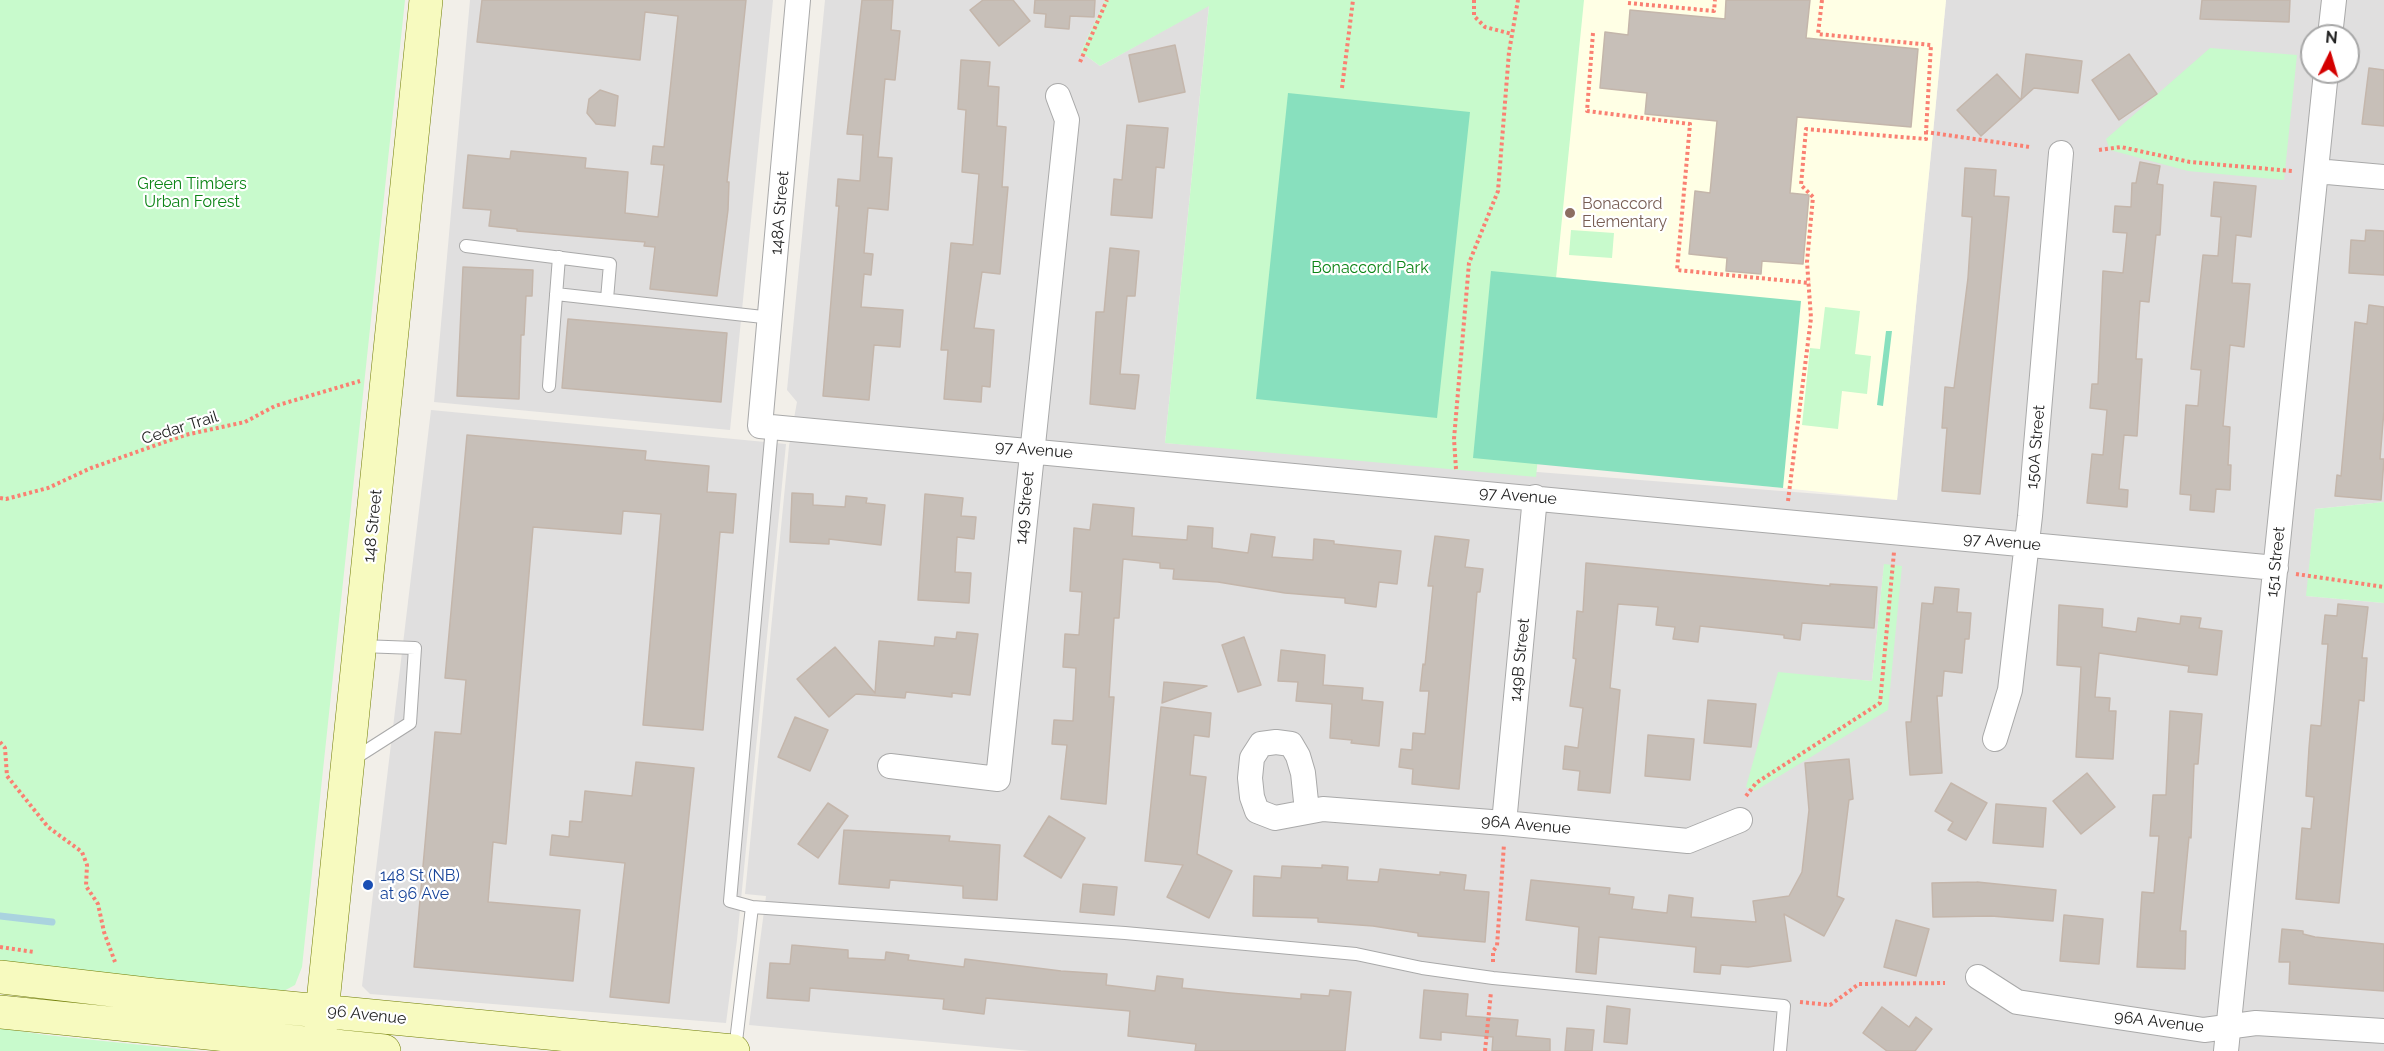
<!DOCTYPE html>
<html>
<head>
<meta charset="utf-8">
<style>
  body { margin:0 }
  #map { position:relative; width:2384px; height:1051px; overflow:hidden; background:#f2efe9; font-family:Raleway,sans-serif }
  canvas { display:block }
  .north { position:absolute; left:2300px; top:24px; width:60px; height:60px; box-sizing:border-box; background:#fff; border:2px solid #a7a7a7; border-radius:50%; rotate:5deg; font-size:16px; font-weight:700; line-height:24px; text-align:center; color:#222 }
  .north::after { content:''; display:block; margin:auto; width:21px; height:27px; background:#d40000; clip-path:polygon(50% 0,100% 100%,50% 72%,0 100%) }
</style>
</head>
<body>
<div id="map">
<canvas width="2384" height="1051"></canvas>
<div class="north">N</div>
</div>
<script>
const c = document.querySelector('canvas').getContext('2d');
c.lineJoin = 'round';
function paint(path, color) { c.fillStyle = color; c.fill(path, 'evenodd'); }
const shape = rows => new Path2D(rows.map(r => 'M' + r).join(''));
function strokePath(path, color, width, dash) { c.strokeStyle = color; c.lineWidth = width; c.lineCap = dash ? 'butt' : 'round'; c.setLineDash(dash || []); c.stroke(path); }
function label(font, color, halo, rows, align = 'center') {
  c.font = font + ' Raleway,sans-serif'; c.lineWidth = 4.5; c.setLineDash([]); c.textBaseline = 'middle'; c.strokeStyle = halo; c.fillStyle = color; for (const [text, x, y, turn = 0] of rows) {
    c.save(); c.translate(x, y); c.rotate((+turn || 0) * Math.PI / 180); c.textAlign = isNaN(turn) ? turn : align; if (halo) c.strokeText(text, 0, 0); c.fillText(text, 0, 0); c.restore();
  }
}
paint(shape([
  [470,0,773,0,730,430,434,402],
  [825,0,1105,0,1081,52,1100,66,1209,5,1165,443,1897,500,1946,0,2384,0,2384,502,2315,509,2307,596,2384,603,2384,1051,1030,1051,749,1025,766,896,745,894,789,446,797,402,787,390],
  [2312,36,2348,36,2348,72,2312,72],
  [1884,565,1888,710,1778,673,1872,681],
  [431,410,786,444,737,940,726,1023,370,994,362,986]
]), '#e0dfdf');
paint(shape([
  [1233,0,1946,0,1897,500,1195,426]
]), '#ffffe5');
paint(shape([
  [0,0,405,0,302,967,295,985,280,993,0,966],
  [1105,0,1584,0,1536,477,1165,443,1209,6,1100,66,1081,52],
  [2210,48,2297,55,2284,180,2188,171,2110,150,2106,139],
  [1571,230,1614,233,1612,258,1569,255],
  [1825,307,1860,311,1855,354,1871,356,1867,394,1842,391,1838,429,1802,425,1810,348,1820,349],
  [2384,502,2384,603,2306,596,2315,509],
  [1884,564,1902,566,1888,710,1755,791,1746,787,1778,672,1872,681],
  [0,1028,46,1035,199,1051,0,1051]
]), '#c8facc');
paint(shape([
  [1288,93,1470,112,1437,418,1256,399],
  [1491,271,1801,301,1783,488,1473,458],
  [1886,331,1892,331,1883,406,1877,405]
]), '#88e0be');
strokePath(shape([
  [0,916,52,922]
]), '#aad3df', 7);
const building = shape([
  [482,0,746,0,727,182,729,182,728,210,717,296,650,289,655,247,644,246,645,242,517,231,517,229,489,226,491,210,463,208,468,155,510,159,511,151,586,158,585,168,628,172,625,213,658,217,664,165,651,164,653,146,664,147,678,16,645,12,640,60,477,42,482,0],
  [862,0,893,0,891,30,900,31,895,80,885,79,878,157,892,158,888,210,868,208,864,253,873,254,871,275,864,274,861,307,903,310,900,347,874,345,869,400,823,396,839,206,836,206,838,179,860,181,863,135,847,134,862,0],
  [983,0,1013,0,1030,21,999,46,970,10,983,0],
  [1035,0,1095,0,1094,17,1070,16,1069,29,1045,27,1046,14,1034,13,1035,0],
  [1726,0,1810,0,1806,38,1918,49,1911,127,1797,117,1790,193,1809,195,1803,264,1762,261,1761,274,1726,271,1727,258,1689,254,1695,191,1710,193,1717,121,1645,114,1647,93,1600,88,1605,32,1628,35,1630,10,1725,19,1726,0],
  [2202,0,2290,0,2289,22,2200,19,2202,0],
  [1175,45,1185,92,1139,102,1129,55,1175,45],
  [2026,54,2082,61,2078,93,2034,88,1981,136,1957,110,1997,74,2021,100,2026,54],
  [2129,54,2157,94,2119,120,2092,80,2129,54],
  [961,60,990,62,988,86,999,87,997,126,1006,127,1002,187,1008,187,1000,274,982,272,974,328,994,330,990,387,982,386,981,402,944,399,948,350,941,350,951,243,973,245,979,174,962,172,966,110,958,109,961,60],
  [2369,68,2384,70,2384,126,2362,124,2369,68],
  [600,90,618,96,615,126,596,124,587,113,589,99,600,90],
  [1127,125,1168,128,1164,168,1156,167,1152,218,1111,215,1114,179,1122,180,1127,125],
  [2140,162,2160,166,2157,184,2163,185,2160,235,2156,235,2149,302,2140,301,2136,359,2142,359,2137,436,2124,435,2119,489,2128,490,2127,507,2087,503,2092,454,2103,455,2107,410,2090,408,2092,384,2098,384,2103,271,2123,273,2127,233,2113,232,2115,206,2131,207,2132,183,2136,183,2140,162],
  [1965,168,1996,170,1994,196,2009,197,1980,494,1942,491,1947,428,1942,428,1945,387,1954,388,1968,278,1972,217,1962,216,1965,168],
  [2214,182,2256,186,2251,237,2236,235,2232,283,2250,284,2244,347,2230,345,2223,426,2230,427,2228,465,2231,465,2230,490,2216,489,2214,512,2190,510,2191,495,2180,494,2186,405,2198,406,2201,370,2191,369,2203,255,2218,256,2221,217,2211,216,2214,182],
  [2366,230,2384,231,2384,275,2349,273,2351,240,2365,241,2366,230],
  [1110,248,1139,251,1135,296,1127,296,1120,374,1139,375,1135,409,1090,404,1096,312,1104,312,1110,248],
  [463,267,533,270,532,296,526,296,524,335,521,335,519,399,457,396,463,267],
  [2369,305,2384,307,2384,410,2380,459,2384,459,2381,500,2335,496,2337,475,2341,476,2355,322,2367,324,2369,305],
  [568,319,727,333,721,402,562,388,568,319],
  [467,435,646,451,645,460,709,466,707,492,736,494,733,533,720,532,703,730,643,725,661,514,623,511,621,534,533,527,506,844,493,842,488,902,580,910,573,981,414,967,435,732,461,734,466,680,445,678,467,435],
  [792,493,813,494,813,505,845,507,846,496,867,498,866,503,885,505,881,545,829,539,829,544,790,542,792,493],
  [925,494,963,498,961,516,976,517,974,539,957,537,955,572,971,573,969,603,918,600,925,494],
  [1093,504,1134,508,1132,536,1187,540,1188,526,1213,528,1212,548,1248,553,1251,534,1275,537,1272,557,1313,560,1314,539,1334,541,1334,544,1401,551,1397,584,1379,582,1376,607,1345,603,1345,598,1285,593,1218,582,1173,579,1174,569,1160,568,1160,563,1123,559,1119,618,1114,618,1109,697,1114,697,1106,804,1061,799,1067,745,1052,744,1054,720,1073,721,1076,668,1063,667,1065,634,1079,635,1082,592,1070,591,1074,528,1090,530,1093,504],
  [1435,536,1469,540,1465,567,1483,569,1480,592,1477,592,1459,789,1412,784,1413,769,1399,767,1401,749,1412,750,1413,733,1425,734,1429,691,1420,691,1423,664,1425,665,1433,586,1428,586,1435,536],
  [1586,563,1830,586,1830,584,1877,587,1874,628,1802,623,1800,640,1784,638,1784,635,1700,626,1698,642,1673,639,1675,627,1656,625,1658,607,1618,604,1610,688,1620,690,1610,793,1578,790,1580,771,1563,769,1565,746,1578,748,1583,708,1570,706,1576,659,1573,658,1577,611,1583,612,1586,563],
  [1935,587,1959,589,1957,612,1971,613,1969,639,1965,639,1962,673,1944,671,1942,696,1937,696,1942,773,1910,775,1906,722,1911,722,1922,603,1933,604,1935,587],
  [2338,604,2368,607,2362,658,2367,658,2364,701,2359,700,2339,903,2296,899,2302,828,2311,829,2314,797,2306,796,2309,748,2311,725,2321,726,2328,644,2322,644,2325,615,2337,616,2338,604],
  [2059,605,2103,609,2102,627,2136,632,2138,618,2180,624,2181,616,2201,618,2199,628,2222,631,2217,675,2188,672,2189,666,2099,653,2095,697,2110,698,2109,711,2116,711,2113,759,2076,757,2081,667,2057,665,2059,605],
  [957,632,978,634,970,695,952,693,952,697,906,692,905,698,856,694,829,717,797,679,835,647,875,693,879,641,934,646,935,637,956,639,957,632],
  [1244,637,1261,685,1238,692,1222,645,1244,637],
  [1281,650,1325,655,1323,685,1363,688,1362,700,1383,702,1379,746,1351,743,1352,740,1330,738,1332,704,1296,701,1298,682,1278,681,1281,650],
  [1164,682,1207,686,1162,703,1164,682],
  [1708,700,1756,704,1751,747,1704,743,1708,700],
  [1161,707,1211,713,1209,737,1194,735,1190,775,1206,777,1197,854,1232,871,1209,918,1167,897,1183,865,1145,861,1161,707],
  [2170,711,2202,714,2198,764,2194,764,2191,838,2189,837,2180,931,2186,931,2185,969,2137,967,2142,892,2154,893,2159,836,2150,836,2153,795,2166,795,2170,711],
  [795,717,828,730,810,771,778,757,795,717],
  [1648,735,1694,739,1690,780,1645,776,1648,735],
  [1849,759,1853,799,1849,800,1837,896,1844,899,1824,936,1784,914,1791,961,1748,967,1721,965,1720,974,1694,972,1696,947,1599,937,1596,974,1576,972,1579,927,1526,920,1531,880,1610,888,1609,894,1634,897,1632,909,1667,913,1669,895,1693,898,1691,917,1756,922,1753,901,1789,896,1802,872,1809,810,1805,763,1849,759],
  [636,762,694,768,669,1003,610,997,625,863,550,855,552,835,569,837,570,821,582,822,585,791,632,796,636,762],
  [2087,773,2115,807,2081,834,2053,801,2087,773],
  [1951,783,1987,803,1966,840,1948,830,1953,822,1935,811,1951,783],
  [828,803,848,816,818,858,798,844,828,803],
  [1996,804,2046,808,2043,847,1993,843,1996,804],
  [1049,816,1085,838,1061,878,1024,856,1049,816],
  [844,830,950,836,949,841,1000,845,997,900,963,898,963,886,890,880,889,888,839,884,844,830],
  [1322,865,1348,867,1347,880,1378,882,1380,869,1440,875,1440,872,1466,875,1464,890,1489,892,1485,942,1418,936,1418,933,1373,926,1318,922,1318,918,1253,916,1254,876,1281,878,1282,866,1322,868,1322,865],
  [1977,882,2056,890,2053,921,1991,916,1933,917,1932,883,1977,882],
  [1083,884,1117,887,1114,915,1080,912,1083,884],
  [2064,915,2103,919,2099,964,2060,961,2064,915],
  [1896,920,1929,929,1916,976,1884,967,1896,920],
  [2282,929,2303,931,2303,934,2315,937,2384,944,2384,991,2289,984,2290,962,2279,962,2282,929],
  [792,945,848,950,848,958,885,960,886,952,909,955,908,960,964,967,965,959,1061,971,1107,974,1106,985,1155,991,1157,976,1183,979,1182,988,1230,993,1301,999,1301,994,1329,996,1330,990,1351,992,1345,1051,1195,1051,1196,1044,1128,1036,1130,1011,986,998,984,1014,943,1009,944,999,810,988,809,1001,767,998,770,963,790,964,792,945],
  [1424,990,1468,994,1466,1016,1518,1020,1516,1036,1550,1039,1550,1051,1492,1051,1493,1037,1441,1032,1441,1040,1420,1038,1424,990],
  [1607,1006,1630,1009,1627,1044,1604,1042,1607,1006],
  [1882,1007,1909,1027,1916,1017,1932,1029,1915,1051,1887,1051,1863,1033,1882,1007],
  [1567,1028,1594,1030,1592,1051,1565,1051,1567,1028]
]);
paint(building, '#c7bfb8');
strokePath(building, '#c4b6ab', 1.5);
const service = shape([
  [466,246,610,264,607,299],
  [556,294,772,318],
  [549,386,559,257],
  [352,760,410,723,415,648,361,646],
  [752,907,730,901,772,427],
  [735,1050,752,907,1125,933,1356,954,1422,968,1493,978,1784,1006,1780,1051]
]);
const minor = shape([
  [798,0,760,426,2276,568],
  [2330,36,2334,0],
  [2316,171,2384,177],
  [1995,739,2010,690,2030,516,2061,153],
  [890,766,998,779,1067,120,1058,96],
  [1307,811,1303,773,1298,756,1291,744,1276,742,1261,744,1252,758,1250,778,1252,797,1257,811,1275,818,1323,809,1504,823,1688,841,1740,820],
  [1504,823,1535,497],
  [1978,977,2017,1002,2204,1030,2256,1023,2384,1031],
  [2226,1051,2326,72]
]);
const secondary = shape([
  [0,977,155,995,733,1051],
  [0,1012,384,1051],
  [318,1051,426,0]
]);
strokePath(service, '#a9a9a9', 14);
strokePath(minor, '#a9a9a9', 26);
strokePath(secondary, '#707d05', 34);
strokePath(shape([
  [1474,0,1474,16,1485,27,1512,34],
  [1822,0,1818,34,1931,45,1926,132,2030,147],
  [1628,3,1714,11,1715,0],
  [1593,33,1587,111,1690,124,1677,270,1810,283],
  [1080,62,1107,0],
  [1342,88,1353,0],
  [2099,150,2121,147,2190,162,2292,171],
  [1456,469,1454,439,1469,263,1498,191,1509,52,1518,0],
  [0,498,6,499,48,488,91,468,185,435,245,422,275,406,360,381],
  [1788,501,1811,318,1807,262,1813,197,1801,185,1806,129,1926,139,1926,132],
  [2296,574,2384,587],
  [0,742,5,748,7,776,48,827,82,852,87,865,86,886,98,904,104,932,115,962],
  [1746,796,1756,783,1880,703,1894,552],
  [0,947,34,952],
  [1493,962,1493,951,1497,946,1504,844],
  [1800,1002,1830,1005,1859,984,1945,983],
  [1485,1051,1491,992]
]), '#fa8072', 4, [3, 3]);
strokePath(service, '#fff', 12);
strokePath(minor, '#fff', 24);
strokePath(secondary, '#f7fabf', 33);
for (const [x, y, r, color] of [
  [1570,213,6,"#8d6e63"],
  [368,885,6,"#1a4fb4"]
]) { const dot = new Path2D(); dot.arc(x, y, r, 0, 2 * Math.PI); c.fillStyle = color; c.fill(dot); strokePath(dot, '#fff', 2); }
label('16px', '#0c8416', '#fff', [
  ["Green Timbers",192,184],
  ["Urban Forest",192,202],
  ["Bonaccord Park",1370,268]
]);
label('16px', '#785e54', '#fff', [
  ["Bonaccord",1582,204],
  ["Elementary",1582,222]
], 'left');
label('16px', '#222', '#fff', [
  ["148A Street",780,213,-85],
  ["Cedar Trail",180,428,-17],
  ["150A Street",2036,447,-85],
  ["97 Avenue",1034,450,5],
  ["97 Avenue",1518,496,5],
  ["149 Street",1025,508,-84],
  ["148 Street",373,526,-84],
  ["97 Avenue",2002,542,5],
  ["151 Street",2276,562,-84],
  ["149B Street",1520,660,-84],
  ["96A Avenue",1526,825,5],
  ["96 Avenue",367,1015,6],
  ["96A Avenue",2159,1022,7]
]);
label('16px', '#164399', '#fff', [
  ["148 St (NB)",380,876],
  ["at 96 Ave",380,894]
], 'left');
</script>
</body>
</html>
